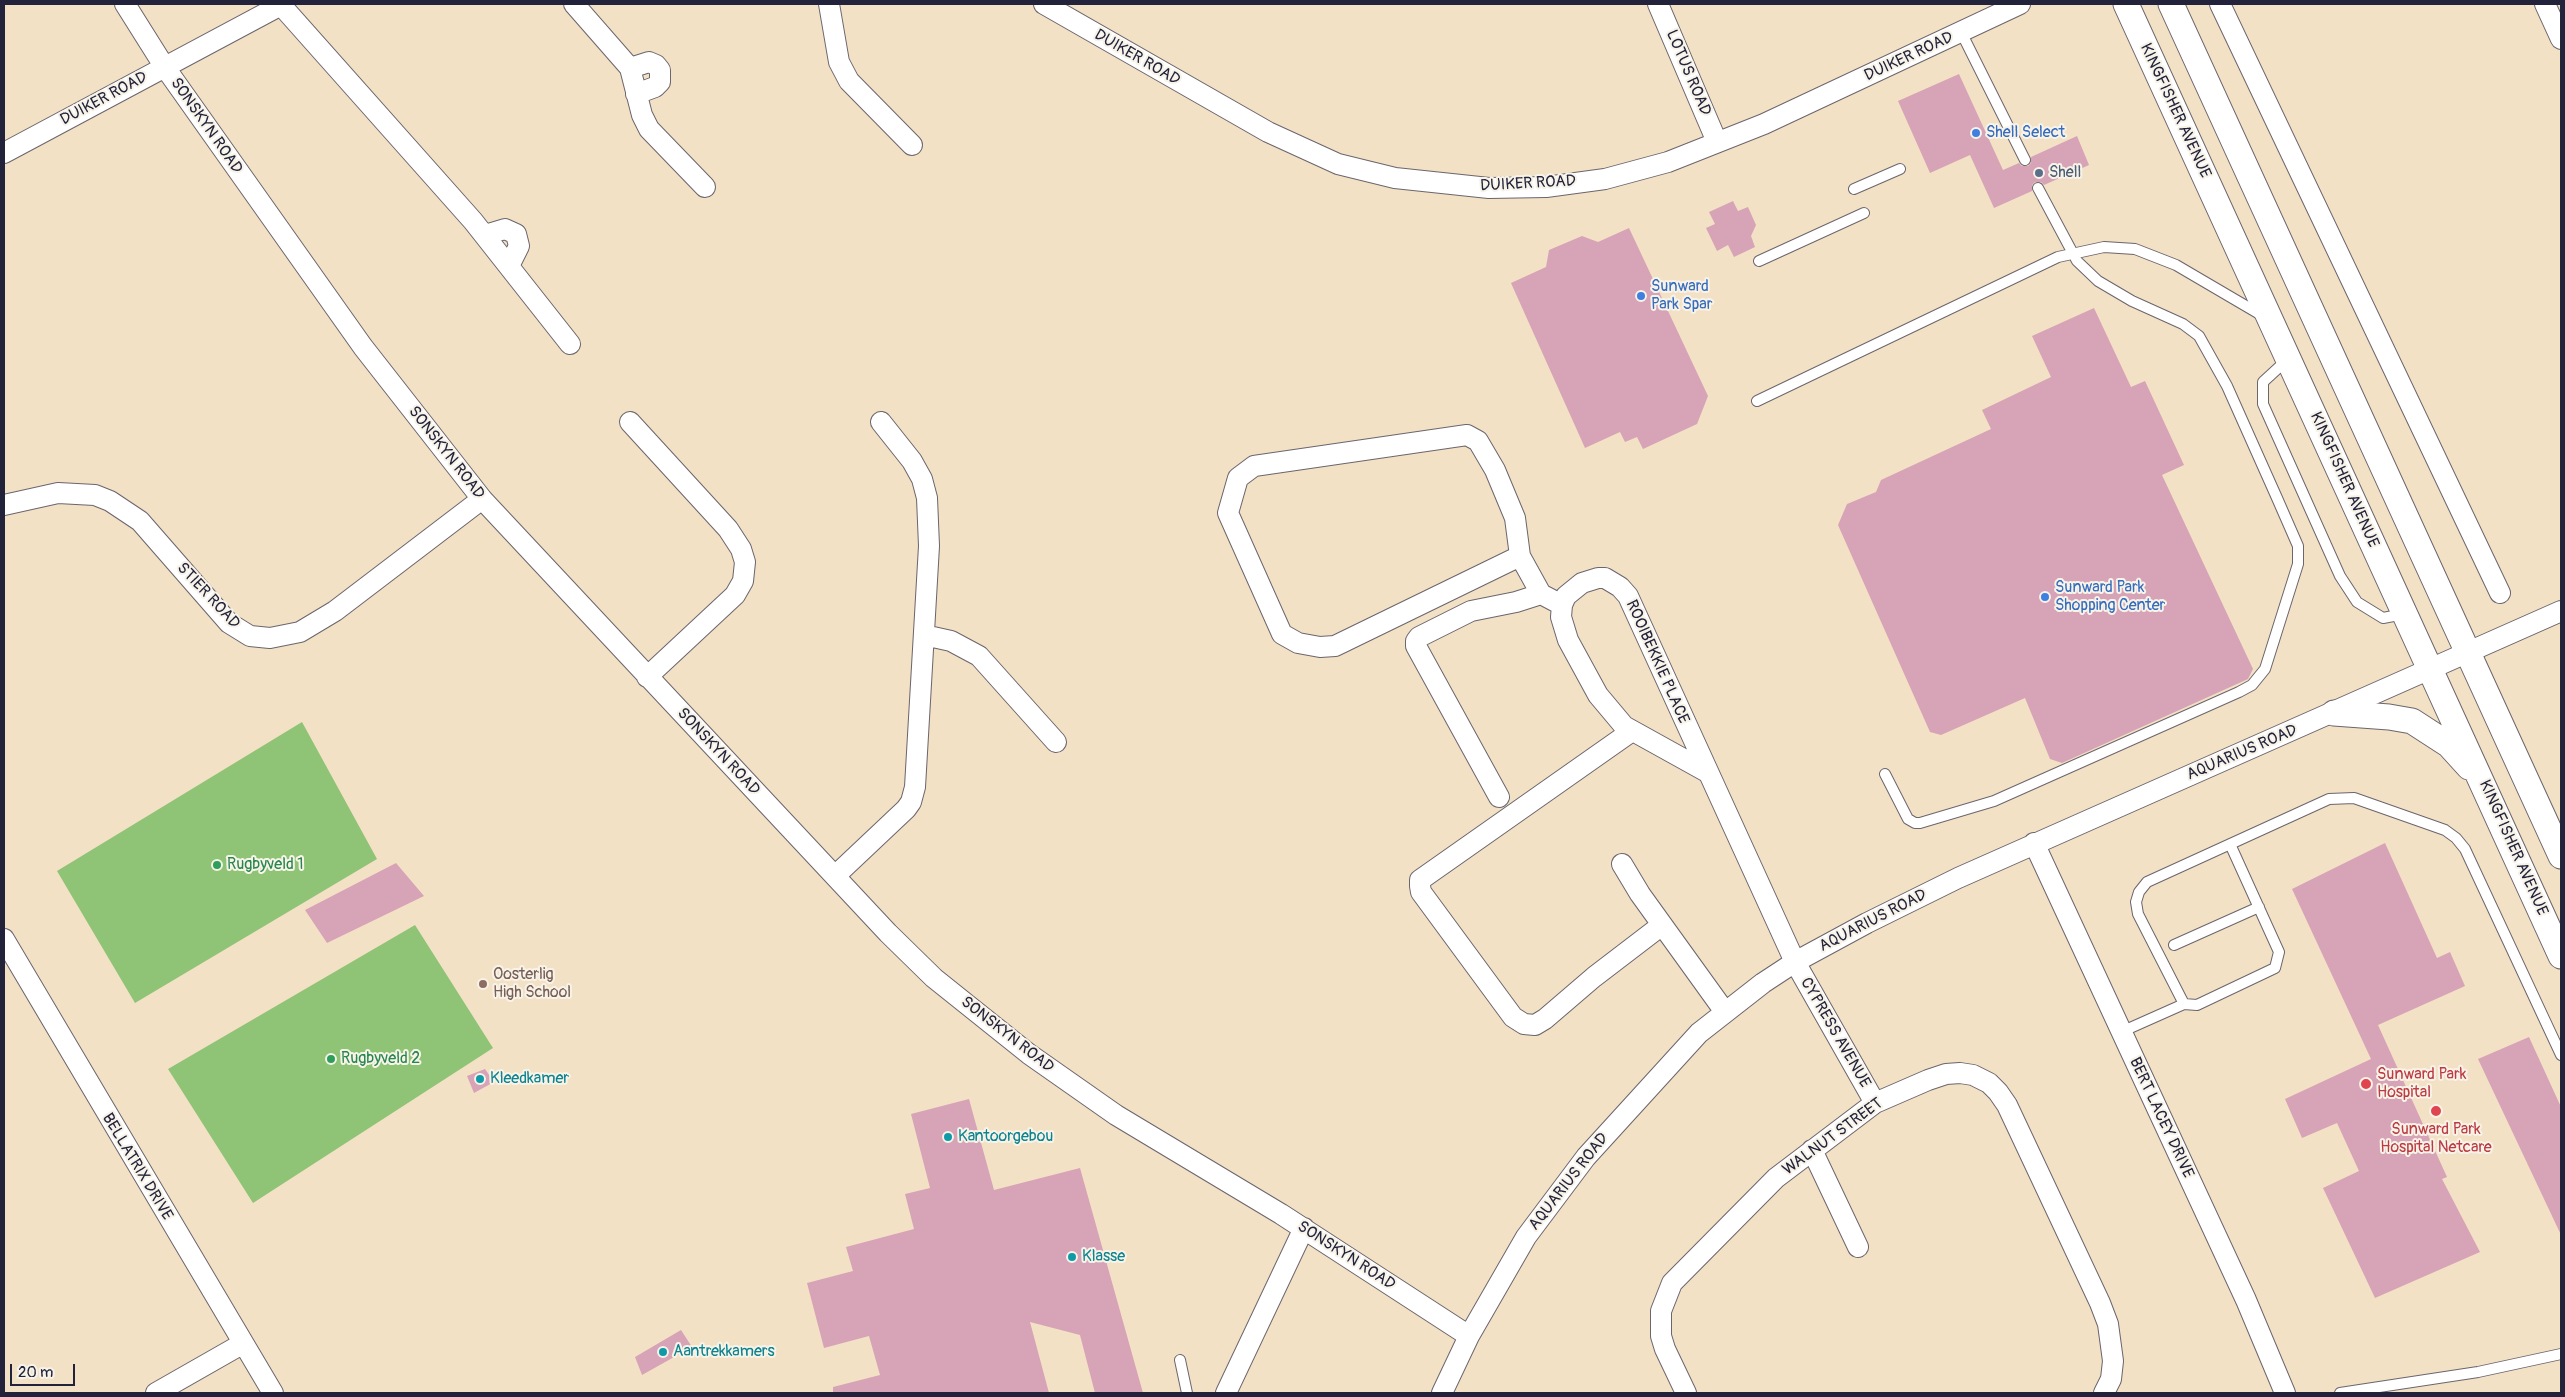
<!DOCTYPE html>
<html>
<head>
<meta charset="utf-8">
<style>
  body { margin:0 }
  #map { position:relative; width:2565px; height:1397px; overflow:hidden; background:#f3e1c6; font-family:Pangolin,sans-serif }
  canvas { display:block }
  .frame { position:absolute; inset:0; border:5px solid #22223b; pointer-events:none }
  .scale { position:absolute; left:10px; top:1364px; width:65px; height:22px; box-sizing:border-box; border:2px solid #22223b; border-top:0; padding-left:6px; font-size:15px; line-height:18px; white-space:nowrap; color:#22223b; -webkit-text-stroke:4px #f7f3e8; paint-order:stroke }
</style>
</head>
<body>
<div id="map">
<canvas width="2565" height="1397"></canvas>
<div class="frame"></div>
<div class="scale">20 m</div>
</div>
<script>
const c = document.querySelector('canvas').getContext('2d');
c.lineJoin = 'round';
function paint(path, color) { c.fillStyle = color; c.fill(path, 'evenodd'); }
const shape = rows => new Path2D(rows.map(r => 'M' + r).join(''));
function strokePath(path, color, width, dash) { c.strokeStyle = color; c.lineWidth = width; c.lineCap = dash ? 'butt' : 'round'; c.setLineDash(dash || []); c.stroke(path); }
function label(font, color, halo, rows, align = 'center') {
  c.font = font + ' Pangolin,sans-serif'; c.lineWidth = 4; c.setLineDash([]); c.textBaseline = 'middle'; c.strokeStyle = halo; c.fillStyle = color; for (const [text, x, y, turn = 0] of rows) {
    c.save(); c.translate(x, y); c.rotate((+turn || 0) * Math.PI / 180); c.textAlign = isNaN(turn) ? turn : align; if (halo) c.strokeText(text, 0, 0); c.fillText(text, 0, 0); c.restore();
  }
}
paint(shape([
  [302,722,377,859,135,1003,57,871],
  [415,925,493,1048,253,1203,168,1069]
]), '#8fc375');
paint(shape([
  [1959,74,2003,170,2019,163,2022,166,2028,166,2031,163,2031,157,2077,136,2089,165,2044,185,2041,182,2035,182,2032,185,2032,191,1994,208,1970,155,1930,173,1898,101],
  [1733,201,1738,211,1748,207,1756,225,1751,236,1755,247,1734,257,1728,245,1717,251,1706,228,1715,224,1709,212],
  [1629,228,1708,396,1697,424,1643,449,1637,437,1625,442,1620,432,1585,448,1511,283,1546,267,1549,250,1582,236,1598,242],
  [2094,308,2131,387,2145,381,2184,465,2162,475,2253,669,2248,679,2062,763,2050,759,2025,698,1941,735,1930,732,1838,525,1847,504,1876,492,1881,480,1991,429,1982,410,2051,377,2032,336],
  [2385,843,2437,958,2450,952,2465,986,2378,1025,2447,1177,2442,1179,2480,1252,2375,1298,2323,1188,2359,1171,2337,1123,2302,1138,2285,1099,2371,1059,2292,889],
  [396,863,424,896,327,943,305,910],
  [2529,1037,2561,1107,2561,1235,2478,1059],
  [485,1069,494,1082,474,1093,467,1076],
  [969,1099,994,1190,1080,1168,1143,1393,1095,1393,1080,1335,1030,1322,1049,1393,833,1393,833,1387,880,1375,869,1336,824,1348,807,1283,853,1271,846,1247,914,1229,905,1194,930,1188,911,1114],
  [681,1330,692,1347,642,1375,635,1357]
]), '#d7a3b7');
const service = shape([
  [1961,32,2025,160],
  [1854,189,1900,169],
  [1759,261,1864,213],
  [2288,359,2263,382,2263,404,2340,576,2357,602,2383,618,2404,614],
  [1757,401,2058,257,2104,247,2135,249,2176,265,2263,316],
  [1885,774,1908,819,1915,823,1920,823,1994,801,2239,692,2252,685,2265,669,2298,564,2298,546,2277,498,2227,386,2199,336,2183,324,2132,301,2098,281,2077,261,2038,188],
  [2174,945,2259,907],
  [2184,1004,2138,914,2136,902,2139,892,2147,882,2329,799,2354,798,2445,830,2456,838,2465,849,2561,1055],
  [2121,1032,2184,1004,2197,1005,2275,968,2279,952,2230,844],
  [1180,1360,1187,1393],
  [2340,1393,2478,1372,2561,1354]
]);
const minor = shape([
  [125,4,164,66,363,347,482,499,888,933,934,978,1029,1054,1116,1115,1281,1214,1469,1336],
  [574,4,630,68,642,115,649,129,705,187],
  [829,4,839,62,849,81,912,145],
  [1044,4,1268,132,1338,164,1395,178,1489,188,1546,187,1605,179,1668,162,1764,124,2020,4],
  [1658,4,1717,142],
  [2220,4,2500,593],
  [2545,4,2561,39],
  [281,5,473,221,570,344],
  [630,68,649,62,656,65,660,70,660,82,655,87,636,94],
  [4,153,283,4],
  [485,235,505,229,516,234,519,246,509,266],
  [630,422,728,529,741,549,745,562,743,581,735,595,647,677],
  [4,505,58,493,95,495,110,501,140,521,229,623,250,636,270,638,300,632,335,611,482,499],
  [1520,556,1335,646,1320,647,1298,643,1282,634,1228,513,1238,478,1254,466,1467,435,1478,441,1495,470,1515,518,1520,556,1541,594,1562,605],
  [924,635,951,641,979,656,1056,742],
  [1632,731,1420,880,1420,886,1421,892,1513,1017,1524,1024,1535,1025,1545,1019,1594,977,1662,925],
  [1707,772,1624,726,1598,695,1568,640,1561,617,1562,605,1566,596,1582,583,1598,578,1605,578,1620,587,1628,596,1795,962,1875,1103],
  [1499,797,1416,646,1416,641,1419,637,1471,611,1516,602,1541,594],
  [2034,843,2246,1300,2285,1393],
  [1622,864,1640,894,1725,1012],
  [835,876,906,809,911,802,915,787,929,546,927,498,922,479,912,461,881,422],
  [4,939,273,1393],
  [1812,1150,1858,1247],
  [156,1393,242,1344],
  [1226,1393,1304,1228],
  [1442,1393,1469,1336,1526,1237,1586,1157,1699,1033,1763,983,1795,962,1867,923,1958,878,2561,611],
  [1686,1393,1665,1349,1661,1336,1661,1311,1672,1283,1776,1178,1875,1103,1928,1080,1946,1074,1960,1073,1973,1075,1989,1083,1998,1092,2007,1105,2100,1303,2108,1324,2113,1361,2111,1379,2104,1393]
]);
const tertiary = shape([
  [2126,4,2561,956],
  [2171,4,2561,856],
  [2334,713,2389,717,2412,721,2449,745,2469,767]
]);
strokePath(service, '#6b656c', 12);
strokePath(minor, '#6b656c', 22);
strokePath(tertiary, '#6b656c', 27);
strokePath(service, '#fff', 10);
strokePath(minor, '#fff', 20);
strokePath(tertiary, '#fff', 25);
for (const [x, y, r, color] of [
  [1976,133,5,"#3f7fe0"],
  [2039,173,5,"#5c6f8a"],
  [1641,296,5,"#3f7fe0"],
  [2045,597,5,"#3f7fe0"],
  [217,865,5,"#2e9e5b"],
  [483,984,5,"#8d6e63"],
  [331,1059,5,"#2e9e5b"],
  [480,1079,5,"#0f9aa8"],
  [2366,1084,6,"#e0444e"],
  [2436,1111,6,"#e0444e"],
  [948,1137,5,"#0f9aa8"],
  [1072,1257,5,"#0f9aa8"],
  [663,1352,5,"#0f9aa8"]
]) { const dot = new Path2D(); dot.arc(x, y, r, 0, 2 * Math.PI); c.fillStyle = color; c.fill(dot); strokePath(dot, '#f7f3e8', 2); }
label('16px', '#22223b', '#f7f3e8', [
  ["DUIKER ROAD",1909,57,-25],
  ["DUIKER ROAD",1137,58,30],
  ["LOTUS ROAD",1688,73,67],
  ["DUIKER ROAD",104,99,-28],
  ["KINGFISHER AVENUE",2175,111,65],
  ["SONSKYN ROAD",206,126,55],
  ["DUIKER ROAD",1528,184,-3],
  ["SONSKYN ROAD",446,453,52],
  ["KINGFISHER AVENUE",2344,480,66],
  ["STIER ROAD",208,596,47],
  ["ROOIBEKKIE PLACE",1657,662,66],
  ["SONSKYN ROAD",718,752,47],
  ["AQUARIUS ROAD",2242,753,-23],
  ["KINGFISHER AVENUE",2513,848,66],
  ["AQUARIUS ROAD",1873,921,-27],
  ["CYPRESS AVENUE",1835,1033,60],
  ["SONSKYN ROAD",1007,1035,38],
  ["BERT LACEY DRIVE",2161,1118,65],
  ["WALNUT STREET",1833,1137,-36],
  ["BELLATRIX DRIVE",137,1167,59],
  ["AQUARIUS ROAD",1569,1182,-52],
  ["SONSKYN ROAD",1346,1256,33]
]);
label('16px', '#366cbe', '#f7f3e8', [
  ["Shell Select",1986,133],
  ["Sunward",1651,287],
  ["Park Spar",1651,305],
  ["Sunward Park",2055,588],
  ["Shopping Center",2055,606]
], 'left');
label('16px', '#4e5e75', '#f7f3e8', [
  ["Shell",2049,173]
], 'left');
label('16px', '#27864d', '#f7f3e8', [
  ["Rugbyveld 1",227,865],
  ["Rugbyveld 2",341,1059]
], 'left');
label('16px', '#785e54', '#f7f3e8', [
  ["Oosterlig",493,975],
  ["High School",493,993]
], 'left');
label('16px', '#be3a42', '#f7f3e8', [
  ["Sunward Park",2377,1075],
  ["Hospital",2377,1093],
  ["Sunward Park",2436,1130,"center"],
  ["Hospital Netcare",2436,1148,"center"]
], 'left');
label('16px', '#0d838f', '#f7f3e8', [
  ["Kleedkamer",490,1079],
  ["Kantoorgebou",958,1137],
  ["Klasse",1082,1257],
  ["Aantrekkamers",673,1352]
], 'left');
</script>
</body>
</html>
